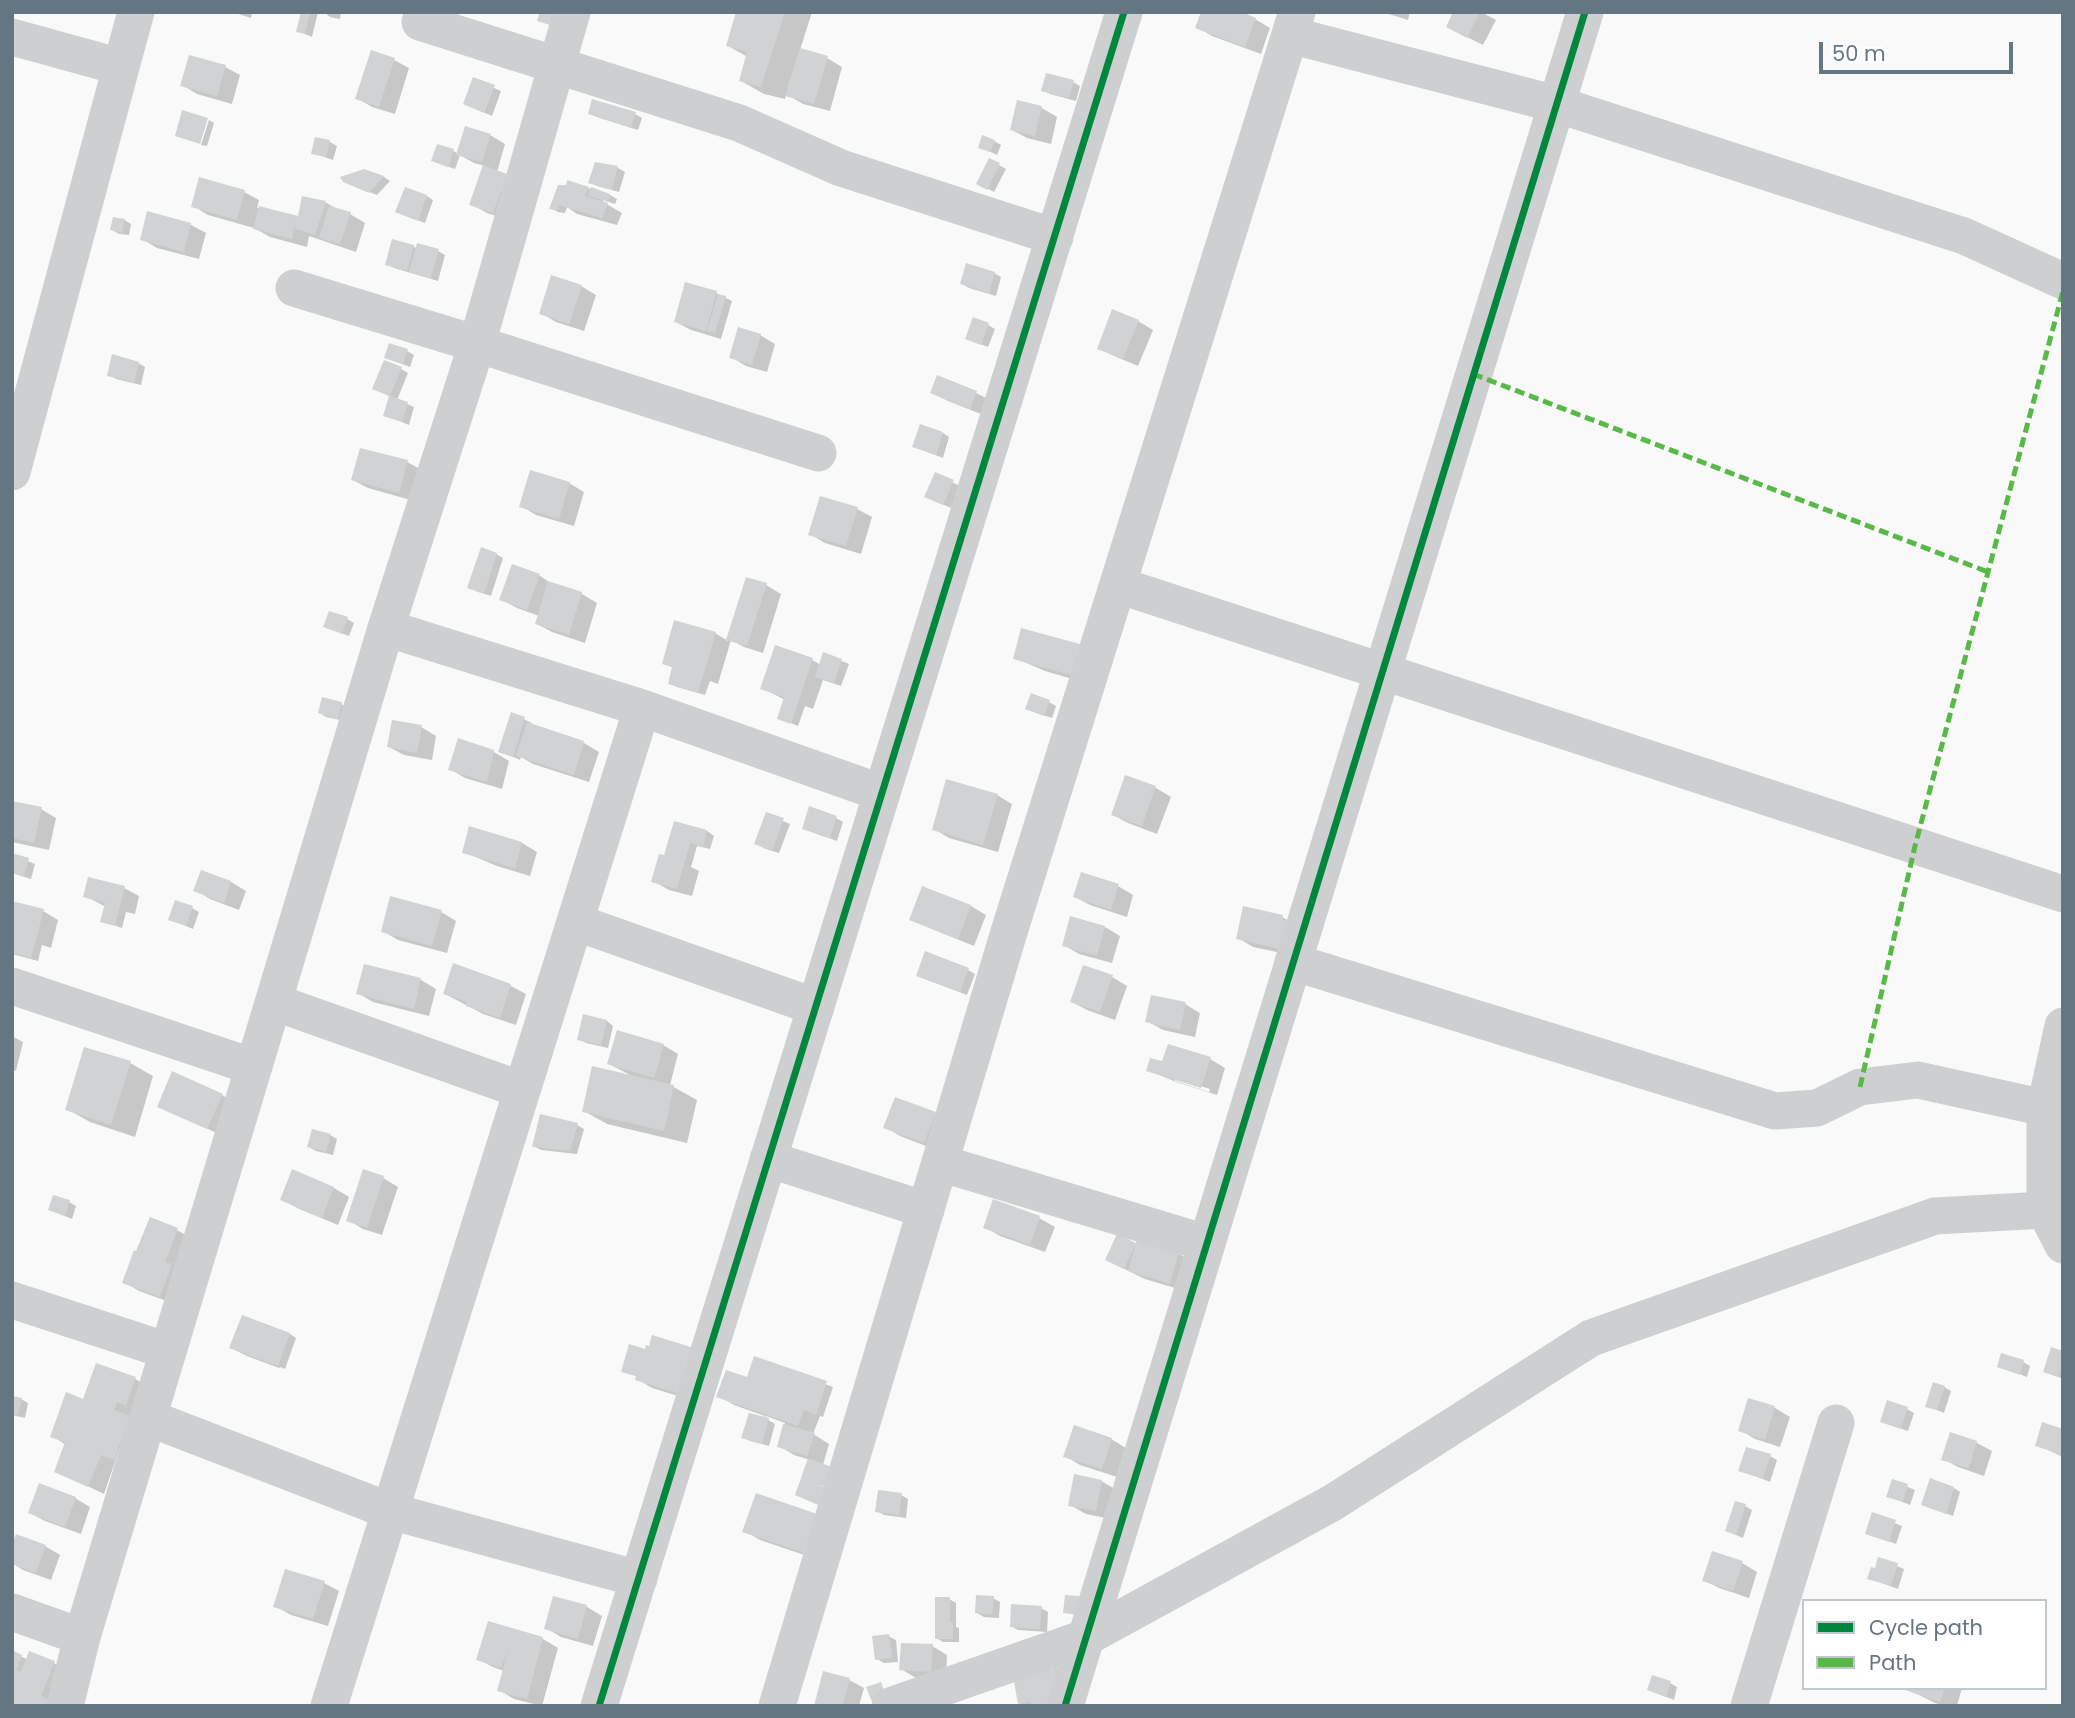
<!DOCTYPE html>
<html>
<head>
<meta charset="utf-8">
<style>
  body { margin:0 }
  #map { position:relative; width:2075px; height:1718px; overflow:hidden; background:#f9f9f9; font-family:Poppins,sans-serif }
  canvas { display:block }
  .frame { position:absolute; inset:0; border:14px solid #657683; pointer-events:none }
  .legend { position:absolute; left:1802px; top:1599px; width:245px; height:91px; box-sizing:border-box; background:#fff; border:2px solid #c1c8cd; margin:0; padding:9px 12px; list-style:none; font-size:21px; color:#657683 }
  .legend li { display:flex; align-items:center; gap:14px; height:35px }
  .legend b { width:35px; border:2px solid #c1c8cd }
  .scale { position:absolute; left:1819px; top:42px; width:194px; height:32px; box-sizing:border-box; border:4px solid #657683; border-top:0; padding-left:9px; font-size:21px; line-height:24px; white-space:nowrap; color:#657683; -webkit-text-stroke:5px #fff; paint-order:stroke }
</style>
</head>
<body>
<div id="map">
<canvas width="2075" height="1718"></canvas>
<div class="frame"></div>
<ul class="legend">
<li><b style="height:9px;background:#00873e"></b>Cycle path</li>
<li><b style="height:9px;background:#58b947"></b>Path</li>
</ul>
<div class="scale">50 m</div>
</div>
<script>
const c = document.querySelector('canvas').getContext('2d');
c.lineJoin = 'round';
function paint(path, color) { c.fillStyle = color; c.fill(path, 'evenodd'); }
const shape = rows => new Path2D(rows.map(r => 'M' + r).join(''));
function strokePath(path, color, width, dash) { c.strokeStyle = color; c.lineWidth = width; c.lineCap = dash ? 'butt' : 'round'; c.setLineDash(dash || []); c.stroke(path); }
paint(shape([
  [232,12,252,12,251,18],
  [302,12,318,12,312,37,298,31],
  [324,12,341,12,340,19,330,17],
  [738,12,812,12,800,50,827,58,842,67,830,111,803,104,786,94,785,99,764,94,741,81,748,57,728,46],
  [1382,12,1410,12,1408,20],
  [1455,12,1481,12,1496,20,1483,45,1463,35],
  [1255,19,1270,28,1261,54,1212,36,1197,27],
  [394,60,409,68,395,114,372,107,357,98],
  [225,67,240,75,232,104,197,94,182,85],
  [474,79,501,91,492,116,465,104],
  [1073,82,1080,86,1076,101,1050,94,1043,90],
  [1018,102,1042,108,1057,117,1051,144,1027,138,1012,130],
  [590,113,635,114,642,118,638,130,597,117],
  [209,120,214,123,207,146,201,145],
  [490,135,505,144,497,172,506,175,509,220,487,213,471,204,485,166,474,163,460,155,455,169,440,164,453,151,459,154],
  [316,139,330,142,337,146,333,160,313,153],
  [994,141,1001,145,997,155,980,147],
  [990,160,1006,169,994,192,978,184],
  [596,164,618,168,625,172,619,192,597,186,590,182],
  [364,171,384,177,390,181,377,195,352,185],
  [569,182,610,195,617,199,615,204,603,200,603,202,622,213,617,225,577,214,567,207,565,213,558,212,551,208],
  [244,192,259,200,257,208,299,218,325,202,340,211,350,214,365,223,356,252,309,236,307,247,270,237,254,228,208,215,193,206],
  [427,196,433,200,425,223,404,215],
  [149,213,191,225,206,233,199,259,157,248,142,239],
  [124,220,131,224,129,235,119,234,112,230],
  [413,246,417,249,438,251,445,255,438,281,394,268,387,264],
  [994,273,1001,277,996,296,969,288,962,284],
  [581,286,596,295,584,331,556,322,541,313],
  [716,293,732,301,721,339,691,330,676,322],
  [1138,321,1153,330,1138,366,1114,356,1099,348],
  [988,325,995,329,988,347,974,342],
  [760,335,775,344,767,372,746,366,731,357],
  [407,351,414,355,410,367,386,358],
  [138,363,145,367,141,385,116,379,109,375],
  [401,369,408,373,397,400,414,407,409,425,385,415,391,396,381,392],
  [938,378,976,393,992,401,986,416,948,401,932,393],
  [943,433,949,437,943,458,914,447],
  [407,462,422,470,414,501,368,488,353,480],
  [936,474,960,486,951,508,933,500],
  [569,483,584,492,574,526,536,515,521,506],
  [857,509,872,517,861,554,825,543,810,534],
  [496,554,503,558,491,596,476,591],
  [513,566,540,576,554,585,582,594,597,603,585,643,552,632,537,624,539,616,517,608,501,599],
  [747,579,766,585,781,594,763,653,744,647,731,640,718,684,710,681,705,695,677,687,670,683,674,668,664,663,715,633,728,641],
  [347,619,354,623,349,636,325,627],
  [1022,631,1086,683,1045,671,1015,658],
  [824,654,849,664,841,686,823,680,813,709,805,706,798,726,779,718,785,700,762,688,812,660,821,665],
  [1049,702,1056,706,1052,718,1034,712],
  [341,704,348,708,345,721,326,717,320,713],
  [512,714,532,723,531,726,584,743,599,752,589,782,533,764,521,757,520,760,500,751],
  [421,727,436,736,432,760,404,755,389,747],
  [459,740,494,752,509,761,502,789,465,778,450,769],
  [1126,777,1156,788,1171,797,1157,834,1128,823,1113,815],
  [997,795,1012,804,998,852,949,838,934,829],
  [12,802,41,809,56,818,49,850,12,842],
  [767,814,790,824,779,853,763,848],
  [836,818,843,822,837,841,811,832],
  [675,823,707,831,714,836,710,849,697,846,691,867,699,871,692,896,669,890,653,881,672,859],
  [471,829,522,843,537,852,530,876,497,866,464,852],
  [12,855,35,864,31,879,12,873],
  [202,872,231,882,246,891,239,910,210,899,195,890],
  [1118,886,1133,895,1127,917,1090,905,1075,897],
  [124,888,139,896,135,914,126,912,122,928,102,921,106,907,85,896],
  [923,888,971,906,986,915,974,946,927,927],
  [12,903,43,911,58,920,51,948,42,945,38,961,12,954],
  [192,908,199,912,193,929,170,919],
  [441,912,456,921,447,953,398,940,383,931],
  [1282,917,1297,925,1291,955,1253,947,1238,938],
  [1105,927,1120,936,1112,963,1079,954,1064,945],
  [454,965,511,986,526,994,516,1025,483,1014,445,994],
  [365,966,421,980,436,989,429,1016,373,1002,358,993],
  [968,970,975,974,967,995,925,979],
  [1112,977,1127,986,1115,1020,1087,1010,1072,1002],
  [1185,1004,1200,1013,1195,1037,1163,1030,1147,1021],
  [607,1021,613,1026,608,1048,586,1043,579,1039],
  [12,1036,23,1042,16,1071,12,1070],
  [663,1045,678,1054,670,1085,697,1100,687,1143,607,1124,584,1111,630,1075,609,1064],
  [1210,1059,1225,1068,1217,1095,1176,1082,1148,1070],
  [1175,1078,1210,1089,1209,1092,1175,1081],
  [130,1063,153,1076,135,1137,90,1122,67,1109],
  [222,1095,237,1104,223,1136,159,1106],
  [935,1114,950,1123,939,1151,900,1136,885,1127],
  [577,1125,584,1129,577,1154,541,1150,534,1146],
  [330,1135,337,1139,333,1155,316,1151,309,1147],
  [293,1172,334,1188,349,1197,338,1225,297,1208,282,1199],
  [383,1178,398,1187,382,1235,363,1229,348,1220],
  [994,1201,1039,1218,1055,1227,1045,1252,1000,1236,985,1227],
  [69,1202,76,1206,72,1219,50,1210],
  [177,1230,192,1239,175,1304,139,1291,124,1282],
  [1118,1236,1137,1245,1179,1254,1194,1262,1185,1291,1145,1279,1114,1264],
  [290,1334,296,1338,285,1369,280,1367,279,1368,247,1356,231,1348],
  [631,1346,701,1403,652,1388,637,1379,638,1377,623,1371],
  [2063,1353,2063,1379,2045,1371],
  [755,1358,833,1387,823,1417,820,1416,813,1434,829,1444,817,1486,804,1499,810,1460,794,1455,779,1446,785,1423,766,1416,765,1418,775,1424,769,1446,750,1441,743,1437,765,1416,734,1405,719,1396,748,1379],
  [2023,1362,2030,1366,2027,1377,1999,1366],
  [135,1379,142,1383,104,1494,56,1471,66,1445,52,1436,84,1401],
  [1944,1387,1951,1391,1944,1413,1927,1406],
  [12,1398,21,1399,28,1403,25,1418,12,1415],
  [1749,1400,1775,1408,1790,1417,1780,1447,1755,1439,1740,1430],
  [1907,1409,1914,1413,1908,1431,1882,1422],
  [2063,1430,2063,1457,2037,1445],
  [1951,1434,1977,1443,1992,1451,1984,1476,1958,1467,1943,1459],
  [1111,1439,1126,1448,1117,1477,1080,1465,1065,1456],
  [1770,1456,1777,1460,1770,1482,1740,1470],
  [1101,1481,1117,1490,1111,1519,1086,1514,1070,1505],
  [1893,1481,1915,1490,1910,1505,1888,1496],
  [1954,1488,1960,1492,1953,1516,1923,1505],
  [901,1495,908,1499,906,1518,884,1515,877,1511],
  [75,1498,90,1507,81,1534,45,1521,30,1513],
  [1745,1506,1752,1510,1743,1538,1727,1531],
  [1873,1515,1902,1526,1896,1544,1867,1533],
  [820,1516,822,1561,760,1540,745,1531],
  [45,1546,60,1555,51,1580,23,1570,12,1563],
  [1880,1559,1904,1569,1898,1589,1869,1578,1876,1570],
  [1742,1563,1757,1572,1749,1598,1719,1588,1704,1580],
  [324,1583,339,1591,328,1626,291,1615,275,1606],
  [555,1598,587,1607,602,1616,593,1646,561,1637,546,1628],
  [993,1598,1000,1602,999,1618,984,1617,977,1613],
  [949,1599,956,1603,956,1627,959,1628,959,1642,943,1642,936,1638],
  [1041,1608,1048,1612,1047,1632,1018,1630,1011,1626],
  [489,1623,543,1639,558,1648,542,1706,514,1699,499,1690,504,1671,493,1667,478,1659],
  [888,1636,896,1640,898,1662,884,1663,877,1659],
  [932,1646,947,1655,946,1679,916,1678,901,1669],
  [12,1652,28,1660,30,1653,54,1663,69,1672,55,1706,12,1706],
  [1055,1667,1070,1676,1065,1706,1024,1706,1019,1703],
  [849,1680,864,1688,859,1706,817,1706],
  [1670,1683,1677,1687,1674,1700,1649,1690],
  [1905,1688,1962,1688,1957,1706,1943,1706,1933,1702]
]), '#0003');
paint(shape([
  [301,12,310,12,305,34,296,32],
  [540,12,558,12,553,26,537,21],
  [736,12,785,12,761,87,739,81,747,52,726,46],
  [1201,12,1242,12,1256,18,1245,47,1195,28],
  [1453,12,1480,12,1467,38,1446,27],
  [800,48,828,56,814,104,785,96],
  [371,50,395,58,379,107,355,99],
  [189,55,226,65,217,96,180,86],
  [1046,73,1074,80,1069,98,1041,91],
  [473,77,495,85,484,113,463,104],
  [592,99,636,112,631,128,588,114],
  [1017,100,1042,106,1035,136,1010,130],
  [182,110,208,118,200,144,175,136],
  [465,126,491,134,482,162,456,155],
  [982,135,995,140,990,152,978,148],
  [315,137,330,140,326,157,311,154],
  [437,144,454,149,448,167,431,161],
  [989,158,1000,163,987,190,976,184],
  [595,162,618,166,612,190,588,183],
  [483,165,507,174,493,213,469,205],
  [364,169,384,176,369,193,343,182,340,177],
  [199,177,245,190,237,220,191,207],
  [567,180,589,187,585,196,608,203,602,218,559,205,558,210,549,209,558,185,566,185],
  [405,187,427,195,418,221,395,212],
  [591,187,610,194,608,202,588,195],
  [302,196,326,201,315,235,295,229,296,219,292,239,253,229,259,206,298,216],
  [329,206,351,212,340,244,319,238],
  [147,211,191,223,184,252,140,240],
  [113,217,125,219,122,233,110,230],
  [392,239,414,245,407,271,385,265],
  [417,243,439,249,431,278,409,272],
  [966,263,995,272,989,293,960,284],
  [551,275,582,285,569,324,539,314],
  [685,282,717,291,706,331,674,322],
  [718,294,726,296,715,333,707,331],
  [1112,309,1139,320,1123,359,1097,349],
  [973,317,989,323,981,345,965,339],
  [738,327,761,334,752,365,729,358],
  [389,343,408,349,403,364,384,358],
  [112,354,139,362,134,382,107,376],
  [384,360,402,367,390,396,408,402,402,422,383,416,389,396,372,389],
  [937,375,977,391,970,409,930,393],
  [920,424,943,432,936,455,912,447],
  [360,448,408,460,399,493,351,480],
  [530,470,570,482,559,519,519,507],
  [935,472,954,480,943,505,924,497],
  [820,496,858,507,846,546,808,535],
  [481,547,497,553,484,594,467,588],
  [512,564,540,574,527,610,499,600],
  [746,577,767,583,747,646,726,640],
  [548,581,582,592,569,635,535,624],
  [329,611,348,617,342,634,323,627],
  [674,620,716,632,698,693,668,684,672,667,662,664],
  [1021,628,1080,644,1071,675,1013,659],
  [775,645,813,658,791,724,777,719,784,697,760,689],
  [823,652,842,659,834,683,815,677],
  [1031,693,1050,700,1044,716,1025,709],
  [322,697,342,702,338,719,318,713],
  [511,712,525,717,513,757,498,752],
  [392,720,422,725,417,753,387,747],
  [527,722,584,741,574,775,516,756],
  [458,738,494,750,487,782,448,770],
  [1125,775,1156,786,1142,826,1111,815],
  [946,779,998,794,983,845,932,830],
  [12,801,42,807,34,843,12,838],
  [809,806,837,816,830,838,802,829],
  [766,812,784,818,772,851,754,844],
  [674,821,707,830,703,847,690,843,677,889,651,882,659,854,664,855],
  [469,826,522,842,515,868,462,853],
  [12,853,29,858,24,876,12,873],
  [201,870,231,881,224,903,193,891],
  [1081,872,1119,884,1111,910,1073,897],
  [88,877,125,886,115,926,100,922,105,903,83,897],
  [922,886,971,905,958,939,909,920],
  [390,896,442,910,432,946,381,932],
  [175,900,193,906,186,926,168,920],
  [12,901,44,909,31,958,12,953],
  [1243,906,1283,915,1282,920,1301,924,1294,952,1236,939],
  [1070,916,1105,926,1097,956,1062,946],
  [925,951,969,968,960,992,916,976],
  [453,963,511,984,500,1018,466,1006,467,1002,443,994],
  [364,964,421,978,414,1009,356,994],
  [1083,965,1113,975,1100,1012,1070,1002],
  [1151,995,1186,1002,1180,1030,1145,1022],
  [583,1014,607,1020,601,1045,577,1040],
  [617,1030,664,1044,654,1078,607,1064],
  [1168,1044,1211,1057,1201,1088,1146,1071,1150,1058,1162,1061],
  [84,1047,131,1061,111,1125,65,1110],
  [592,1066,674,1085,664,1131,582,1112],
  [172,1071,223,1094,207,1129,157,1107],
  [895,1097,936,1112,924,1143,883,1128],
  [540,1114,578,1123,570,1151,532,1147],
  [312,1129,331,1134,326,1152,307,1147],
  [292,1169,334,1187,322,1218,280,1200],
  [363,1169,384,1176,367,1228,346,1221],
  [53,1195,70,1200,65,1216,48,1210],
  [993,1199,1040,1216,1030,1245,983,1228],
  [150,1217,178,1228,165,1262,172,1264,160,1297,122,1283,134,1250,136,1251],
  [1117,1234,1136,1243,1137,1239,1179,1252,1170,1284,1128,1271,1136,1243,1124,1269,1105,1260],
  [242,1315,290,1333,278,1366,229,1348],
  [652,1335,697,1349,686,1396,635,1380,636,1376,621,1372,629,1344,645,1349,646,1345,649,1346],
  [2051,1347,2063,1351,2063,1364,2058,1377,2043,1372],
  [2001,1353,2024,1360,2020,1375,1997,1367],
  [754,1356,827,1381,816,1415,804,1410,798,1426,716,1397,726,1370,747,1377],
  [96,1363,136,1377,126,1405,117,1402,114,1410,130,1416,114,1460,101,1455,88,1487,54,1472,65,1442,50,1437,66,1392,83,1399],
  [1933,1382,1945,1386,1937,1410,1925,1407],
  [12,1396,22,1398,18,1415,12,1414],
  [1748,1398,1775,1406,1765,1440,1738,1431],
  [1887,1400,1908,1407,1901,1429,1880,1422],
  [749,1413,769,1418,762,1444,741,1438],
  [2042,1422,2063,1429,2063,1455,2035,1446],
  [783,1424,815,1433,807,1456,777,1447],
  [1074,1425,1112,1438,1102,1469,1063,1457],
  [1950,1432,1977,1441,1969,1468,1941,1460],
  [1746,1447,1771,1454,1763,1479,1738,1471],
  [808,1458,845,1472,838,1492,816,1484,832,1491,825,1508,795,1495],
  [1074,1474,1102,1480,1096,1511,1068,1506],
  [1930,1478,1954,1487,1946,1514,1921,1505],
  [1892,1479,1908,1484,1903,1502,1886,1497],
  [39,1483,76,1497,65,1527,28,1513],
  [878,1490,902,1493,899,1515,875,1512],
  [756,1493,820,1515,807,1554,742,1532],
  [1735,1501,1746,1504,1736,1535,1725,1531],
  [1872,1512,1896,1520,1889,1542,1865,1534],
  [16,1534,46,1545,36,1573,12,1564,12,1544],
  [1712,1551,1743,1561,1733,1591,1702,1581],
  [1878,1557,1898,1563,1891,1586,1867,1579,1871,1567,1875,1568],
  [285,1569,325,1581,313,1619,273,1607],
  [976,1595,994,1596,992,1615,975,1613],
  [1065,1595,1079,1596,1077,1615,1063,1613],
  [553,1596,587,1605,578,1639,544,1629],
  [935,1597,950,1597,950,1622,953,1622,953,1639,935,1639],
  [1011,1604,1042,1606,1040,1629,1010,1627],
  [488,1621,543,1637,527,1699,497,1691,509,1647,501,1668,476,1660],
  [889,1634,892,1658,875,1660,872,1636],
  [901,1643,933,1644,931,1672,899,1670],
  [12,1650,22,1655,16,1670,21,1672,29,1651,55,1661,41,1696,49,1700,47,1706,12,1706],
  [1055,1665,1058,1703,1050,1706,1031,1706,1030,1702,1018,1704,1013,1676],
  [823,1671,850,1678,842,1706,814,1706],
  [1652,1675,1671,1681,1666,1697,1647,1690],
  [881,1682,886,1697,872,1702,866,1687],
  [1899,1688,1945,1688,1940,1702]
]), '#d0d2d3');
strokePath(shape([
  [420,22,739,123,841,168,1055,237],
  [1290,35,1556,104,1964,236,2063,281],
  [12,37,121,67,12,472],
  [121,67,136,12],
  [294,288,477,344,818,453],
  [1118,585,2063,894],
  [386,628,642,708,882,793],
  [575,922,816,1007],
  [1293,962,1775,1111,1817,1108,1860,1087,1918,1080,2045,1108],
  [12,986,254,1067],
  [274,1002,522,1090],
  [2063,1026,2045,1108,2045,1210,2063,1245],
  [768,1159,926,1210],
  [940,1163,1206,1243],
  [12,1300,168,1351],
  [149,1418,390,1511,639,1579],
  [12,1612,82,1637],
  [65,1706,82,1637,386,628,477,344,572,12],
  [329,1706,642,708],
  [599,1706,1124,12],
  [777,1706,1009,932,1297,12],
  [890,1706,1085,1638,1332,1503,1591,1338,1935,1216,2045,1210],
  [1065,1706,1585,12],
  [1749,1706,1836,1423]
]), '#cecfd0', 37);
strokePath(shape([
  [1473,374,1988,572],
  [1860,1087,1915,846,2063,291]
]), '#58b947', 5, [10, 5]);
strokePath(shape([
  [599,1706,1124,12],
  [1065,1706,1585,12]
]), '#00873e', 7);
</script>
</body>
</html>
